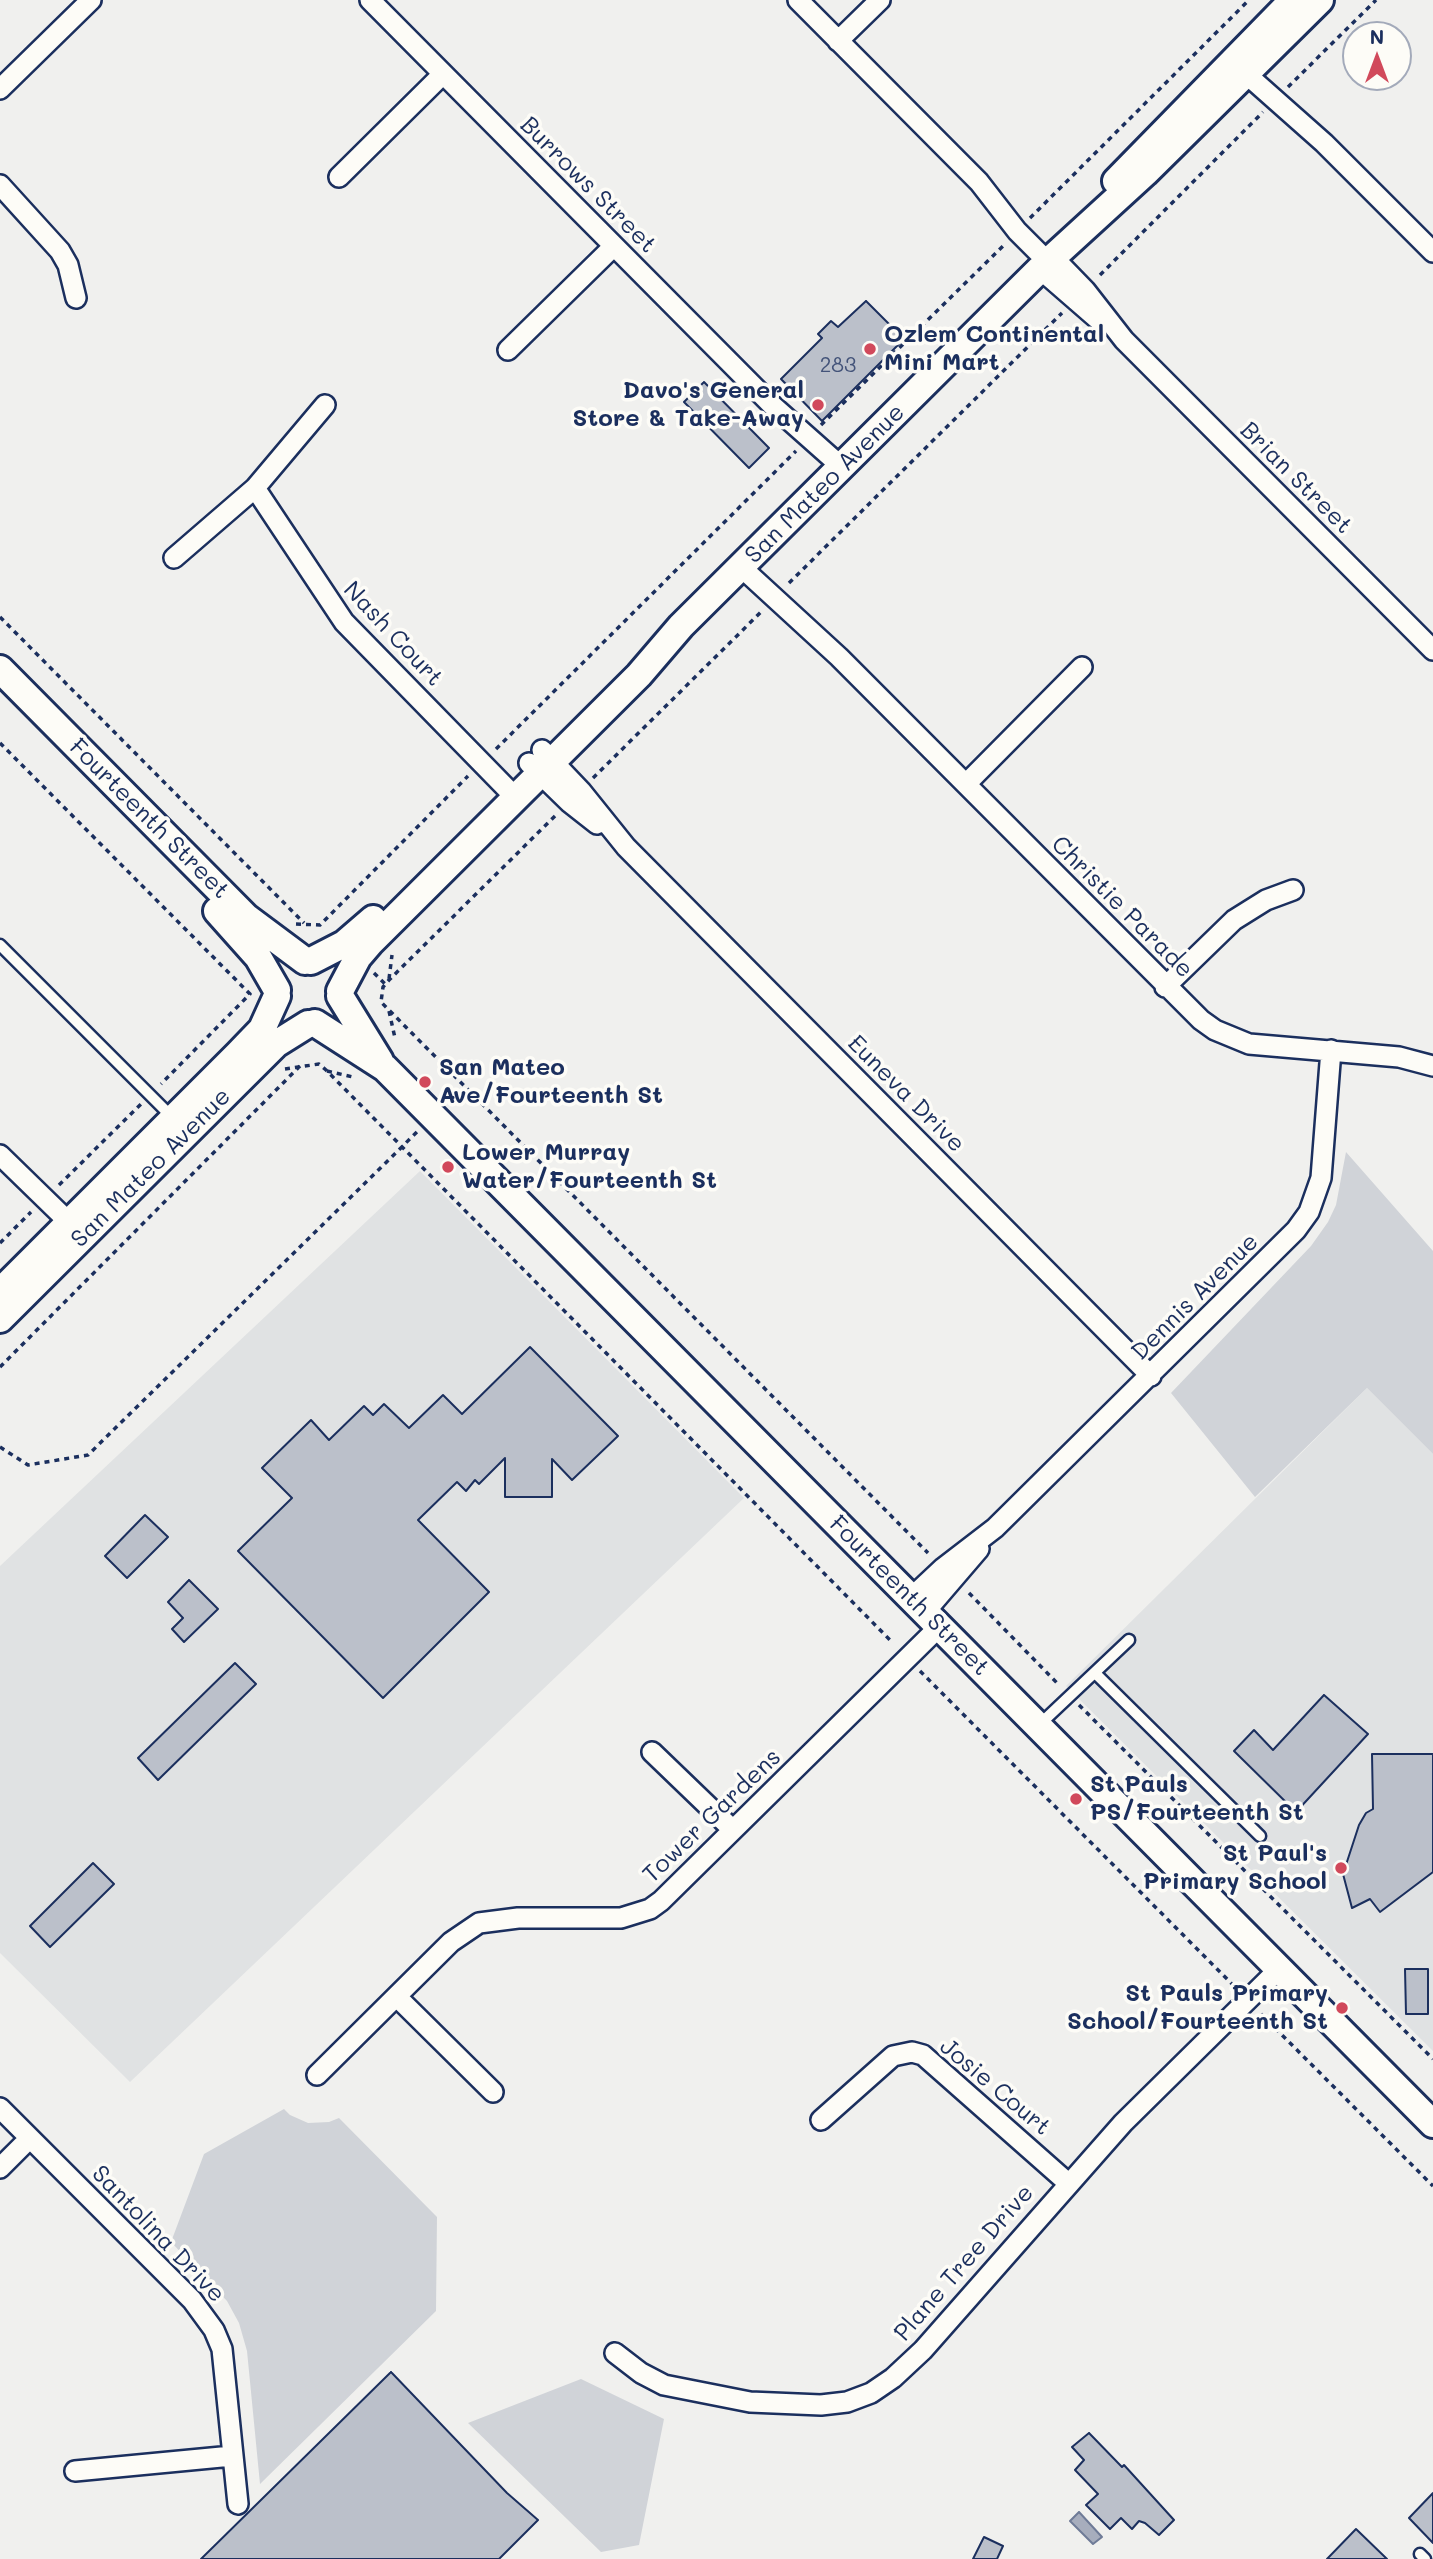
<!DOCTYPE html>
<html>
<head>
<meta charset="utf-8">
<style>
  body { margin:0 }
  #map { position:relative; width:1433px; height:2559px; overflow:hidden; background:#f0f0ee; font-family:Mali,sans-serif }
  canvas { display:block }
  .north { position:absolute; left:1342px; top:21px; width:70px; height:70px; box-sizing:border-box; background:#fdfcf7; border:2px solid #a3aaba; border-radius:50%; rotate:0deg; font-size:19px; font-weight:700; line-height:28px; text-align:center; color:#1b2f5e }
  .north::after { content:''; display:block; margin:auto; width:24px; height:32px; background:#d1495b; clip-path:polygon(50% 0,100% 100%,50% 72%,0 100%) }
</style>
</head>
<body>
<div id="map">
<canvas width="1433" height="2559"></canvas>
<div class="north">N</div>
</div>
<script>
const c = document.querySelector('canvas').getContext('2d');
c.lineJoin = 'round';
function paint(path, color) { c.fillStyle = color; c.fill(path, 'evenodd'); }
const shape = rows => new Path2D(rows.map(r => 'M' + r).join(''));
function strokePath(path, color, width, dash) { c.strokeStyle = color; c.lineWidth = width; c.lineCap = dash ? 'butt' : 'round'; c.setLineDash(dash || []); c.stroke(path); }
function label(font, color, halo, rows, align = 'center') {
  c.font = font + ' Mali,sans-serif'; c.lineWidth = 7; c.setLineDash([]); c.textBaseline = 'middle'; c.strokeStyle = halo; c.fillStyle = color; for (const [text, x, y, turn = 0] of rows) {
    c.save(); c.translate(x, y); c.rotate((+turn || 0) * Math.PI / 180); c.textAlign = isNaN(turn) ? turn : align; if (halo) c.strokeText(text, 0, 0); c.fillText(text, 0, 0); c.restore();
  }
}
paint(shape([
  [420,1171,744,1498,130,2082,0,1953,0,1566],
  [1367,1388,1433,1454,1433,2051,1066,1686]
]), '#e0e2e3');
paint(shape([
  [1346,1152,1433,1251,1433,1454,1367,1388,1255,1497,1171,1393,1311,1246,1328,1222,1336,1205],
  [284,2109,290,2115,308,2123,329,2122,339,2118,437,2217,436,2311,260,2484,247,2351,239,2323,227,2301,171,2242,204,2154],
  [581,2379,664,2419,639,2545,601,2552,468,2423]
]), '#d0d3d8');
const water = shape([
  [1079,2512,1102,2537,1093,2544,1070,2521,1079,2512]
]);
paint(water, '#a7adbd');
strokePath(water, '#6f7b97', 2);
const building = shape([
  [866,301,904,339,822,421,781,379,822,338,818,334,831,321,838,327,866,301],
  [704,382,769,448,749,468,684,402,704,382],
  [530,1347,618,1436,572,1480,552,1459,552,1497,505,1497,505,1458,479,1484,475,1480,466,1491,457,1482,418,1520,489,1592,383,1698,238,1551,292,1498,262,1468,311,1420,329,1440,364,1406,373,1415,384,1404,409,1428,443,1395,462,1414,530,1347],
  [145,1515,168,1537,127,1578,105,1556,145,1515],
  [189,1580,218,1609,184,1642,172,1629,183,1618,168,1602,189,1580],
  [235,1663,256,1684,158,1780,138,1758,235,1663],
  [1324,1695,1368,1734,1296,1812,1234,1751,1254,1730,1273,1750,1324,1695],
  [1372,1754,1433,1754,1433,1872,1380,1912,1370,1899,1352,1908,1343,1874,1359,1825,1366,1813,1373,1809,1372,1754],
  [93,1863,114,1884,50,1947,30,1926,93,1863],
  [1405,1969,1428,1969,1428,2014,1406,2014,1405,1969],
  [391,2372,507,2493,538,2520,499,2559,201,2559,391,2372],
  [1089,2433,1122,2467,1124,2465,1174,2520,1159,2535,1145,2523,1139,2521,1132,2529,1121,2518,1110,2529,1086,2505,1098,2494,1075,2470,1084,2460,1072,2447,1089,2433],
  [1433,2493,1433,2543,1409,2518,1433,2493],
  [1356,2529,1387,2559,1327,2559,1356,2529],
  [984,2537,1003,2546,997,2559,973,2559,984,2537]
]);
paint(building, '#bbc0ca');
strokePath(building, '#1b2f5e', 2);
const lane = shape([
  [0,945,173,1118],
  [1095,1673,1260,1836],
  [1038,1726,1129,1640],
  [1420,2554,1425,2559]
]);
const street = shape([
  [370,0,772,405,843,468],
  [798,0,979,182,1017,231,1048,262],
  [838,41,880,0],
  [1236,65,1324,143,1433,252],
  [0,89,91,0],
  [339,177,443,74],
  [0,185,60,251,68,265,76,298],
  [1053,257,1085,290,1124,340,1433,650],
  [1040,269,1101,322],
  [508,350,614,246],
  [255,488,344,622,516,798],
  [174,558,255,488,325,405],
  [741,567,839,657,1201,1020,1215,1030,1249,1044,1399,1057,1433,1066],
  [542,750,581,791,626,847,1151,1376],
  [529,763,569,802,597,824],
  [966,784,1082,667],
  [1165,987,1234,920,1266,900,1293,890],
  [0,1155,77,1230],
  [911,1598,943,1568,995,1528,1296,1230,1309,1212,1321,1178,1331,1050],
  [925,1612,979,1549],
  [652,1752,733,1830],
  [397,1997,493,2092],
  [317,2075,451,1942,479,1923,518,1918,621,1918,650,1909,661,1901,940,1626],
  [0,2108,192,2300,214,2330,222,2349,238,2504],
  [821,2120,893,2056,912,2052,923,2055,1068,2183],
  [0,2168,30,2138],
  [615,2353,641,2373,664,2385,750,2402,821,2405,847,2402,871,2393,893,2378,923,2350,1123,2123,1279,1969],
  [75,2471,232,2456]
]);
const secondary = shape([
  [1116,181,1293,0],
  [0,669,246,917,305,961],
  [217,911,258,957,277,990],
  [311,961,344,944,373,919],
  [340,991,358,957,370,943,639,675,681,626,1040,269,1145,173,1320,0],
  [340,996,380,1061],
  [315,1023,385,1068,1433,2124],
  [0,1292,238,1054,262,1029,277,996],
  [0,1319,276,1044,308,1024]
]);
strokePath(lane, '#1b2f5e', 15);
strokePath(street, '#1b2f5e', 24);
strokePath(secondary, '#1b2f5e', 32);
strokePath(shape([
  [1288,87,1376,0],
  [1030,218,1249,0],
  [1100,275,1263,112],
  [821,425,1005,244],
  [789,583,1062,313],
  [0,617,304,923],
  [0,743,250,994,161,1084],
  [496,749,796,451],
  [593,778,762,611],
  [555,816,389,980,383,987,381,1002,928,1553],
  [296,924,320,925,468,776],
  [374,973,385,984],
  [389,979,392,955],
  [389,1011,395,1038],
  [285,1069,319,1064,326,1070,893,1643],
  [327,1071,353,1077],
  [59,1185,141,1104],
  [0,1243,31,1212],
  [0,1367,300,1066],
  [0,1447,28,1465,88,1455,417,1132],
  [969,1593,1059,1685],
  [920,1671,1234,1986],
  [1079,1705,1433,2059],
  [1261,2014,1433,2186]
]), '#1b2f5e', 3.5, [5, 5]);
strokePath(lane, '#fdfcf7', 10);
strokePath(street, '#fdfcf7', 19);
strokePath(secondary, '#fdfcf7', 26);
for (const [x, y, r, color] of [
  [870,349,7,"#d1495b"],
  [818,405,7,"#d1495b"],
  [425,1082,7,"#d1495b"],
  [448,1167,7,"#d1495b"],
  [1076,1799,7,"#d1495b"],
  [1341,1868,7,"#d1495b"],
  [1342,2008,7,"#d1495b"]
]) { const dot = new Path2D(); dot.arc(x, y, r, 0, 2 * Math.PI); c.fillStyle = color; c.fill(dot); strokePath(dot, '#fdfcf7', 2.5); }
label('21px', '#435379', null, [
  ["283",838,366]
]);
label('24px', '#1b2f5e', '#fdfcf7', [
  ["Burrows Street",588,185,45],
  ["Brian Street",1296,478,45],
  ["San Mateo Avenue",825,484,-45],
  ["Nash Court",393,634,47],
  ["Fourteenth Street",149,819,45],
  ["Christie Parade",1122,907,45],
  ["Euneva Drive",906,1094,45],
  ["San Mateo Avenue",151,1168,-45],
  ["Dennis Avenue",1195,1297,-45],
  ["Fourteenth Street",909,1596,45],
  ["Tower Gardens",712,1816,-44],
  ["Josie Court",995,2087,40],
  ["Santolina Drive",158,2234,46],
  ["Plane Tree Drive",964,2263,-49]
]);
label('bold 24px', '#1b2f5e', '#fdfcf7', [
  ["Ozlem Continental",884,335],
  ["Mini Mart",884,363],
  ["Davo's General",804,391,"right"],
  ["Store & Take-Away",804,419,"right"],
  ["San Mateo",439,1068],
  ["Ave/Fourteenth St",439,1096],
  ["Lower Murray",462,1153],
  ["Water/Fourteenth St",462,1181],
  ["St Pauls",1090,1785],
  ["PS/Fourteenth St",1090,1813],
  ["St Paul's",1327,1854,"right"],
  ["Primary School",1327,1882,"right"],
  ["St Pauls Primary",1328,1994,"right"],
  ["School/Fourteenth St",1328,2022,"right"]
], 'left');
</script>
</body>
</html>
